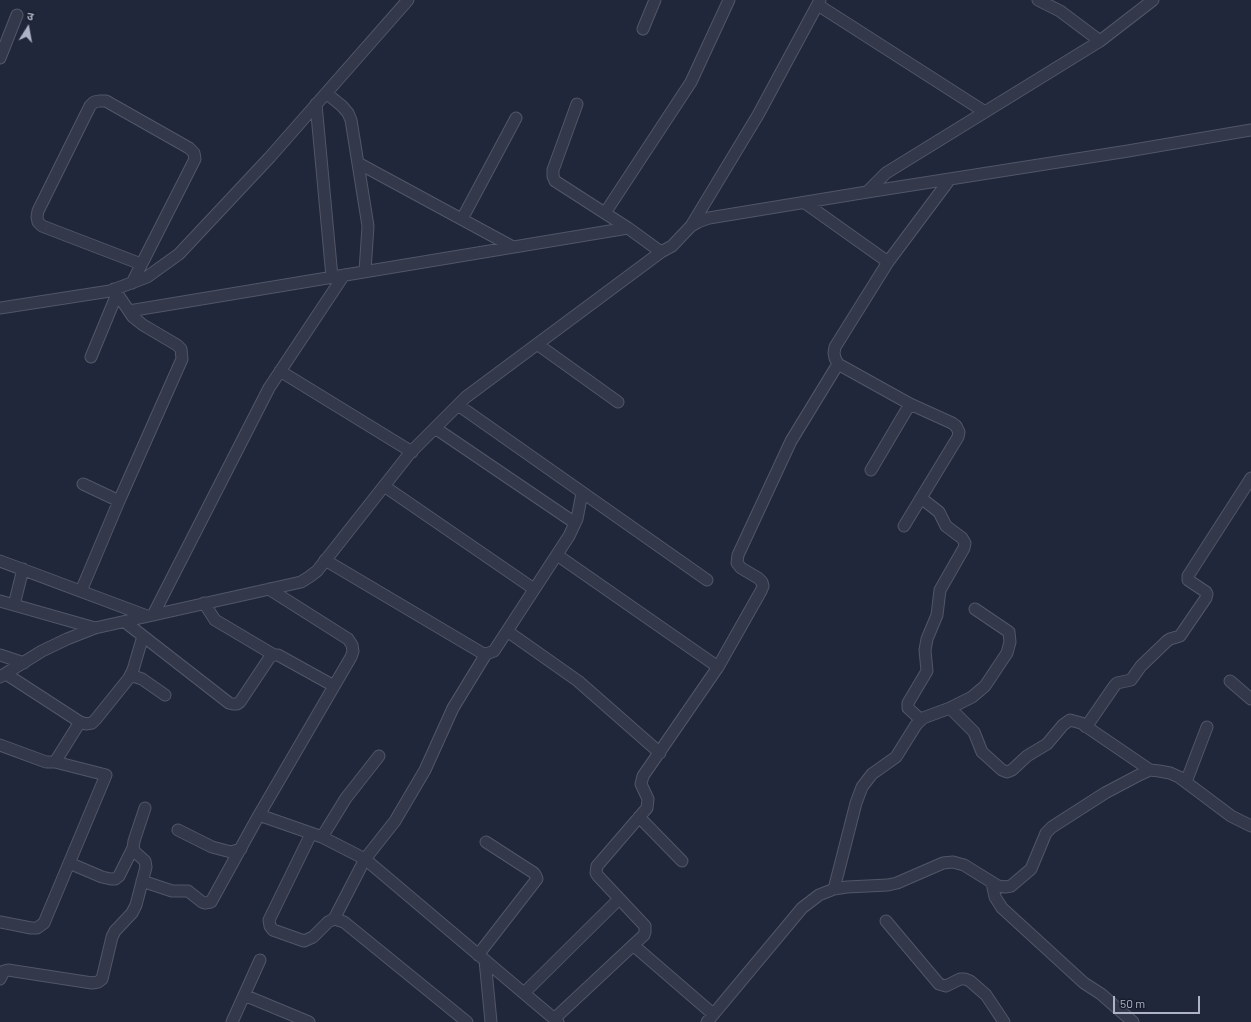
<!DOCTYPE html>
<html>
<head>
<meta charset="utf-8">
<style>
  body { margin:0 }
  #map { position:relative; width:1251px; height:1022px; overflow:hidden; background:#20273a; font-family:Barlow,"Noto Sans Devanagari",sans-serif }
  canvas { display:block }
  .north { position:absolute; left:8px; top:8px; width:40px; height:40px; -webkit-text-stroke:3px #191e2e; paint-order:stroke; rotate:11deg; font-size:11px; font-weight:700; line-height:16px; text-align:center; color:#aeb3c6 }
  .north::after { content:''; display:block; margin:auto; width:14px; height:18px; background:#aeb3c6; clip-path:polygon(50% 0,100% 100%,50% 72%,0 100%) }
  .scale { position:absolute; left:1113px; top:996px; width:87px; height:18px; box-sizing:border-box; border:2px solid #aeb3c6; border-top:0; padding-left:5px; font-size:12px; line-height:14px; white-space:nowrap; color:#aeb3c6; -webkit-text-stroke:3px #191e2e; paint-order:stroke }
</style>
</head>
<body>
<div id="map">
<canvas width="1251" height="1022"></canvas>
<div class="north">उ</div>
<div class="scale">50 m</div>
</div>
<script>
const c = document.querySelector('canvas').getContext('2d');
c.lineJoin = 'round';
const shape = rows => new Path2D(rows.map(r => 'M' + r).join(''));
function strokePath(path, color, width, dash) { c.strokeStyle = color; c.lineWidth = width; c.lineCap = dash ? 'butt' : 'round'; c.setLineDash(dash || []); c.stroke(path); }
const minor = shape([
  [1038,0,1060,11,1100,41],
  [818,5,985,112],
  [643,29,655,0],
  [0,58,17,15],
  [326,93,342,106,348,113,351,120,368,226,365,271],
  [316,104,332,277],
  [577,104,553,170,553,176,555,181,628,228],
  [358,163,513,247],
  [867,192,886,173,1100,41,1153,0],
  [805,203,888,262],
  [605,213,691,82,729,0],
  [462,219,516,118],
  [691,226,758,115,820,0],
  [132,283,192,165,195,159,194,153,189,148,106,101,99,101,94,102,90,106,38,211,37,217,38,222,42,226,141,264],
  [0,308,110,291,147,277,179,254,270,157,408,0],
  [129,311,628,228,661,252],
  [537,344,618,402],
  [91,357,117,294],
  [280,371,412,452],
  [458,405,707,580],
  [435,428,575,523],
  [871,470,910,404],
  [83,484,119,501,182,359,181,349,177,345,143,325,133,317,114,289],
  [384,486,534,589],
  [921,498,939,512,946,526,962,538,965,543,964,548,940,590,937,615,927,639,925,650,927,671,908,703,908,708,921,720],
  [904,526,958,437,959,432,956,426,952,423,910,404,838,364,835,358,834,353,835,347,888,262,950,179],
  [557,555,718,667],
  [325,560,482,653,486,654,494,651,569,536,577,519,582,493],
  [0,561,147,616],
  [81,591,119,501],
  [0,601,95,628],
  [204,603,215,620,274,655],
  [14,605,23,569],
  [153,615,269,388,344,275],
  [125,622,229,703,233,704,237,704,240,702,270,657,274,655,278,655,334,686],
  [507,631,578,681,660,753],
  [486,654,453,708,425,770,395,821,365,859,558,1022],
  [0,655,24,663],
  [6,674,80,722,86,724,92,723,96,719,129,678,133,676,142,679,165,695],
  [0,677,42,651,67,639,95,628,301,582,309,577,317,571,410,453,466,397,661,252,672,246,691,226,698,222,709,218,867,192,1128,151,1251,130],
  [129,678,133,670,143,636],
  [1230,681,1251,699],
  [950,708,974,732,982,752,1002,770,1007,772,1012,770,1027,756,1047,744,1063,725,1070,720,1081,723,1150,770],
  [1086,727,1115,685,1117,683,1131,680,1141,666,1167,641,1170,639,1180,636,1206,598,1207,594,1206,592,1188,580,1188,576,1251,478],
  [0,745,46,762,55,762,80,722],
  [1186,782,1207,727],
  [259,815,322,837,365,859,334,919],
  [639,817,682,861],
  [178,830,212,847,231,852,241,849],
  [311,834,269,920,270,926,273,930,304,941,313,937,328,922,334,919,344,922,467,1022],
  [322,837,346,798,379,756],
  [69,863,102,877,111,879,115,879,119,876,133,848],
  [142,881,172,891,188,891,202,902,205,903,211,902,259,815,351,657,353,651,352,645,348,639,269,589],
  [992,883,995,897,1002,908,1084,983,1101,994,1133,1022],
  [834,889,856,803,862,787,872,774,896,757,916,725,923,718,950,708,972,697,985,686,1007,653,1010,642,1009,632,975,609],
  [886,921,939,984,946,986,960,979,965,979,970,981,986,995,1004,1022],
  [0,922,31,928,37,928,44,923,106,775,55,762],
  [633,945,713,1014],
  [478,955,537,879,536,876,534,873,486,842],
  [485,960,491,1022],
  [0,979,4,971,8,970,92,983,98,982,102,979,112,937,115,931,132,913,136,905,146,867,145,861,135,852,133,848,134,841,145,808],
  [524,993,619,899],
  [244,995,309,1022],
  [554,1019,644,935,645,932,645,926,598,876,596,873,597,866,647,808,648,799,641,784,643,776,718,667,761,591,763,586,762,582,758,578,741,568,737,563,738,555,791,441,838,364],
  [232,1022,260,960],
  [707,1022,802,908,819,895,834,889,847,887,888,885,897,883,943,863,953,862,964,865,998,886,1005,887,1011,886,1031,869,1046,833,1052,827,1105,793,1141,774,1150,770,1159,771,1170,773,1179,777,1231,816,1251,826]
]);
strokePath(minor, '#515668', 13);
strokePath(minor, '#33394a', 11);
</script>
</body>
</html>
